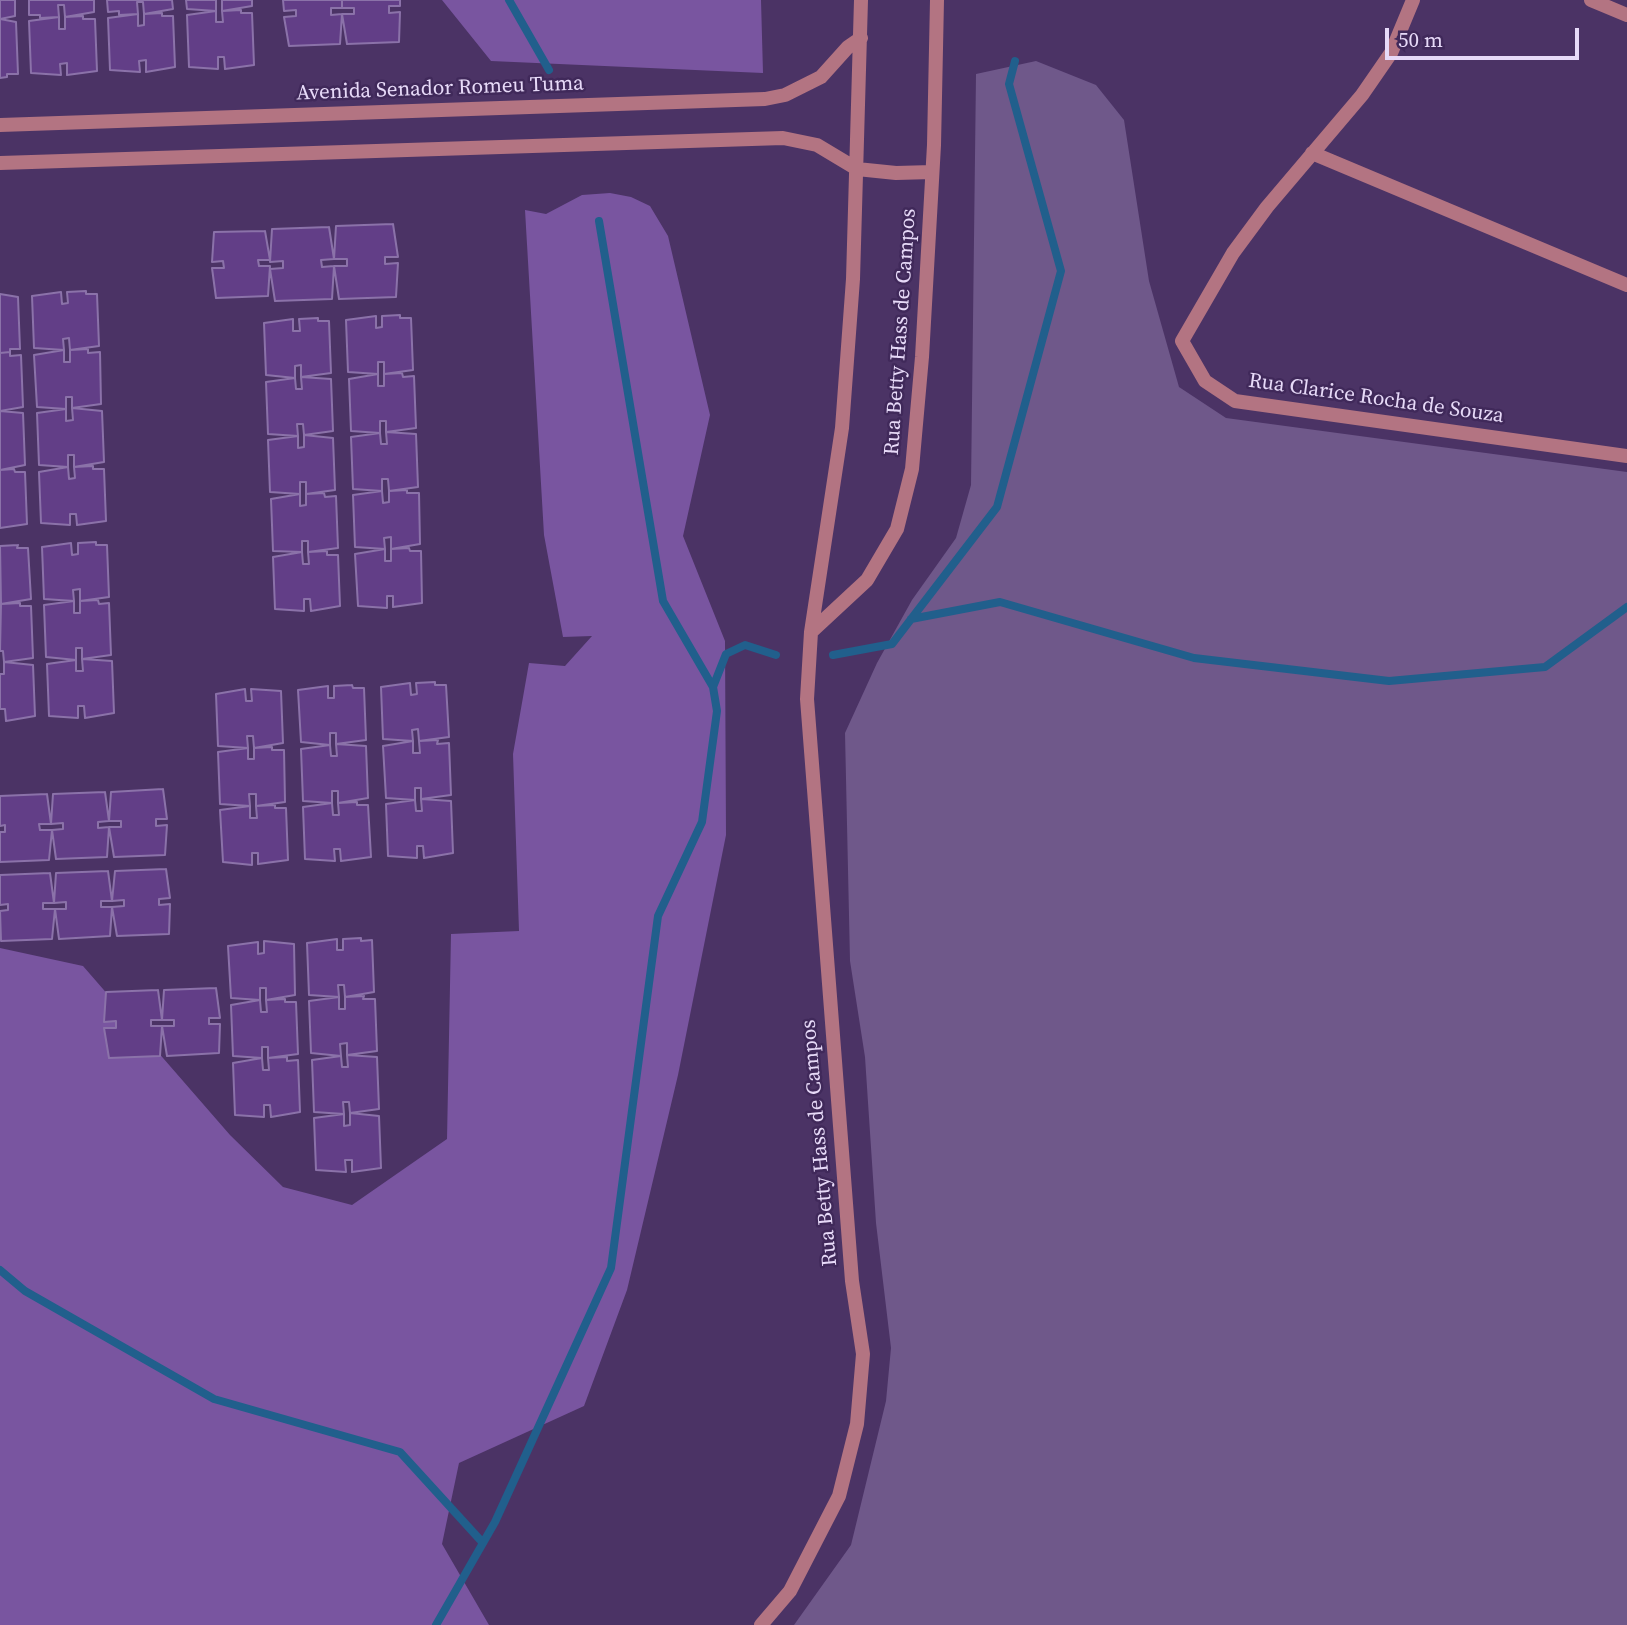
<!DOCTYPE html>
<html>
<head>
<meta charset="utf-8">
<style>
  body { margin:0 }
  #map { position:relative; width:1627px; height:1625px; overflow:hidden; background:#4b3365; font-family:"Source Serif 4",serif }
  canvas { display:block }
  .scale { position:absolute; left:1385px; top:28px; width:194px; height:32px; box-sizing:border-box; border:4px solid #e7daf8; border-top:0; padding-left:9px; font-size:21px; line-height:24px; white-space:nowrap; color:#e7daf8; -webkit-text-stroke:5px #40295a; paint-order:stroke }
</style>
</head>
<body>
<div id="map">
<canvas width="1627" height="1625"></canvas>
<div class="scale">50 m</div>
</div>
<script>
const c = document.querySelector('canvas').getContext('2d');
c.lineJoin = 'round';
function paint(path, color) { c.fillStyle = color; c.fill(path, 'evenodd'); }
const shape = rows => new Path2D(rows.map(r => 'M' + r).join(''));
function strokePath(path, color, width, dash) { c.strokeStyle = color; c.lineWidth = width; c.lineCap = dash ? 'butt' : 'round'; c.setLineDash(dash || []); c.stroke(path); }
function label(font, color, halo, rows, align = 'center') {
  c.font = font + ' "Source Serif 4",serif'; c.lineWidth = 5; c.setLineDash([]); c.textBaseline = 'middle'; c.strokeStyle = halo; c.fillStyle = color; for (const [text, x, y, turn = 0] of rows) {
    c.save(); c.translate(x, y); c.rotate((+turn || 0) * Math.PI / 180); c.textAlign = isNaN(turn) ? turn : align; if (halo) c.strokeText(text, 0, 0); c.fillText(text, 0, 0); c.restore();
  }
}
paint(shape([
  [1036,61,1096,85,1124,120,1149,281,1179,387,1226,418,1627,472,1627,1625,794,1625,851,1545,886,1401,891,1348,876,1223,865,1057,850,961,845,733,877,663,912,600,956,538,971,485,976,74]
]), '#6f588a');
paint(shape([
  [442,0,761,0,763,73,491,61],
  [610,193,631,197,650,206,668,236,710,415,683,536,725,641,726,835,678,1075,627,1290,584,1406,459,1463,442,1544,489,1625,0,1625,0,948,83,966,230,1135,283,1187,352,1205,447,1139,451,934,519,931,513,754,529,663,565,666,592,636,563,637,544,535,525,210,546,214,582,195]
]), '#7955a0');
strokePath(shape([
  [509,0,549,70],
  [599,221,663,601,713,687],
  [911,619,1000,602,1194,658,1389,681,1545,667,1627,607],
  [833,655,892,644,997,507,1061,271,1009,84,1015,61],
  [0,1270,25,1291,214,1399,400,1452,483,1543],
  [436,1625,495,1522,611,1268,658,916,702,822,717,711,713,687,726,654,745,645,776,655]
]), '#215f8c', 8);
const building = shape([
  [0,0,15,0,15,16,0,19,0,0],
  [29,0,94,0,94,12,65,17,64,5,58,5,59,17,40,18,40,15,29,15,29,0],
  [107,0,172,0,173,9,144,14,143,2,137,2,138,14,119,15,119,11,108,12,107,0],
  [186,0,216,0,216,11,187,9,186,0],
  [222,0,252,0,252,6,222,11,222,0],
  [283,0,342,0,342,8,331,8,331,15,342,14,340,44,289,46,284,17,296,16,296,10,284,11,283,0],
  [342,0,400,0,400,6,389,6,389,13,400,12,399,42,347,44,342,14,354,14,354,8,342,8,342,0],
  [241,10,241,13,252,13,254,65,225,69,224,57,218,57,218,69,189,67,187,15,216,11,216,22,223,22,222,11,241,10],
  [162,13,162,16,173,16,175,67,146,72,146,60,139,61,140,72,110,70,108,18,138,14,138,26,144,25,144,14,162,13],
  [83,16,83,19,95,19,97,71,67,75,67,63,60,64,61,75,31,73,29,21,59,17,59,29,65,29,65,17,83,16],
  [0,19,16,22,18,74,7,74,7,77,0,78,0,19],
  [393,224,398,257,385,257,385,264,398,263,396,297,339,299,334,266,347,266,347,259,334,259,336,226,393,224],
  [329,227,334,259,321,260,322,267,334,266,332,299,275,301,270,269,283,268,283,261,270,262,272,229,329,227],
  [265,231,270,260,258,260,259,266,270,266,268,296,216,298,212,268,224,268,223,261,212,262,214,232,265,231],
  [86,291,86,294,97,294,99,346,70,350,69,338,63,339,64,350,34,348,32,296,61,292,62,304,68,303,67,292,86,291],
  [0,294,18,297,20,349,10,349,10,352,0,353,0,294],
  [400,315,400,318,411,318,413,370,384,374,384,362,378,362,378,374,348,372,346,320,376,316,376,328,382,327,382,316,400,315],
  [318,318,318,321,329,321,331,373,301,377,301,365,295,366,295,378,266,375,264,323,293,319,293,331,300,331,299,319,318,318],
  [88,349,88,353,100,352,101,404,72,408,72,397,66,397,66,409,37,407,34,355,64,350,64,362,70,362,70,350,88,349],
  [10,352,10,356,21,355,23,407,0,411,0,353,10,352],
  [402,373,403,377,414,376,416,428,386,432,386,421,380,421,380,433,351,431,349,379,378,374,378,386,384,386,384,374,402,373],
  [301,377,331,379,333,431,304,435,303,424,297,424,298,436,268,434,266,382,295,378,296,389,302,389,301,377],
  [72,408,102,411,104,462,74,467,74,455,68,455,68,467,39,465,37,413,66,409,66,421,73,420,72,408],
  [0,411,23,413,25,465,0,470,0,411],
  [386,432,416,434,418,487,389,491,388,479,382,479,382,491,353,489,351,437,380,433,381,444,387,444,386,432],
  [304,435,333,438,335,490,306,494,306,482,300,482,300,494,270,492,268,440,298,436,298,448,304,447,304,435],
  [93,466,93,469,104,469,106,521,77,525,76,514,70,514,70,525,41,523,39,472,68,467,69,479,75,478,74,467,93,466],
  [14,469,15,472,25,472,27,524,0,528,0,470,14,469],
  [407,490,407,493,419,493,420,544,391,549,391,537,384,538,385,549,355,547,353,495,382,491,383,503,389,502,389,491,407,490],
  [324,493,325,497,336,496,338,548,308,552,308,541,302,541,302,552,273,551,271,499,300,494,300,506,306,505,306,494,324,493],
  [96,542,96,545,107,545,109,597,80,601,80,589,73,590,74,601,44,599,42,547,71,543,72,555,78,554,78,543,96,542],
  [18,545,17,548,28,548,31,599,1,604,0,546,18,545],
  [409,548,410,551,421,551,422,603,393,607,393,596,387,596,387,608,358,606,355,554,385,549,385,561,391,561,391,549,409,548],
  [327,551,327,555,338,555,340,606,311,611,310,599,304,599,304,611,275,609,273,557,302,552,303,564,309,564,308,552,327,551],
  [98,600,99,604,109,603,111,655,82,659,82,648,76,648,76,660,46,657,44,605,74,601,74,613,80,613,80,601,98,600],
  [20,603,20,606,31,606,33,658,4,662,3,651,0,651,1,604,20,603],
  [82,659,112,661,114,713,85,718,84,706,78,706,78,718,49,716,47,664,76,660,76,671,83,671,82,659],
  [4,662,33,665,35,716,6,721,5,709,0,709,0,674,4,674,4,662],
  [435,682,435,685,446,685,449,737,419,741,418,729,412,730,413,741,383,739,381,687,410,683,411,695,417,694,416,683,435,682],
  [352,685,353,688,364,688,366,740,336,744,336,733,330,733,330,745,301,742,298,690,328,686,328,698,334,698,334,686,352,685],
  [245,689,246,701,252,701,251,689,281,691,283,743,254,748,253,736,247,736,248,748,218,746,216,694,245,689],
  [438,740,437,744,449,743,451,795,421,799,421,788,415,788,415,800,386,798,383,746,413,741,413,753,420,753,419,741,438,740],
  [336,744,366,746,368,798,338,803,338,791,332,791,332,803,303,801,301,749,330,745,331,756,337,756,336,744],
  [272,747,272,750,284,750,285,802,256,806,256,794,249,794,250,806,220,804,218,752,248,748,248,759,254,759,254,748,272,747],
  [163,789,167,819,156,819,156,826,167,825,165,855,114,857,109,827,121,827,121,821,109,821,111,792,163,789],
  [105,792,109,821,98,822,98,828,109,827,107,857,56,859,52,830,63,829,63,823,51,824,53,794,105,792],
  [47,794,51,824,39,824,40,830,52,830,49,860,0,862,0,832,5,832,5,825,0,826,0,796,47,794],
  [421,799,451,801,453,853,424,858,423,846,417,846,417,858,388,856,386,804,415,800,416,811,422,811,421,799],
  [357,802,357,805,368,805,371,857,341,861,340,849,334,849,335,861,305,859,303,807,332,803,333,815,339,815,338,803,357,802],
  [275,805,275,808,286,808,288,860,258,864,258,853,252,853,252,865,223,862,220,810,250,806,250,818,257,818,256,806,275,805],
  [166,869,170,898,159,899,159,905,170,904,169,934,117,936,112,907,124,906,124,900,112,901,115,871,166,869],
  [108,871,112,901,101,901,101,907,112,907,110,936,59,939,55,909,66,909,66,902,54,903,56,873,108,871],
  [50,873,54,903,43,903,43,909,55,909,52,939,1,941,0,911,8,910,8,904,0,905,0,875,50,873],
  [361,938,361,941,372,940,374,992,345,997,344,985,338,985,339,997,309,995,307,943,337,939,337,950,343,950,343,939,361,938],
  [264,941,294,944,295,995,266,1000,266,988,260,988,260,1000,231,998,228,946,258,942,258,954,264,953,264,941],
  [216,988,220,1018,209,1018,209,1024,220,1024,219,1053,167,1056,162,1026,174,1026,174,1020,162,1020,164,990,216,988],
  [158,990,162,1020,151,1020,151,1026,162,1026,160,1056,109,1058,104,1028,116,1028,116,1021,104,1022,106,992,158,990],
  [364,996,363,999,375,999,377,1051,347,1055,347,1043,340,1044,341,1056,311,1053,309,1001,339,997,339,1009,345,1009,345,997,364,996],
  [285,999,285,1002,296,1002,298,1054,268,1058,268,1047,262,1047,262,1058,233,1056,231,1005,260,1000,261,1012,267,1012,266,1000,285,999],
  [347,1055,377,1057,379,1109,350,1113,349,1102,343,1102,344,1114,314,1112,312,1060,341,1056,342,1067,348,1067,347,1055],
  [287,1057,287,1061,298,1060,300,1112,271,1117,270,1105,264,1105,264,1117,235,1115,233,1063,262,1058,263,1070,269,1070,268,1058,287,1057],
  [350,1113,379,1116,381,1168,352,1172,352,1160,345,1160,346,1172,316,1170,314,1118,344,1114,344,1126,350,1125,350,1113]
]);
paint(building, '#623e87');
strokePath(building, '#8b72a9', 2);
strokePath(shape([
  [1413,0,1391,53,1362,95,1267,207,1233,253,1182,341,1205,381,1235,401,1627,456],
  [1591,0,1627,15],
  [1312,153,1627,285]
]), '#b37482', 14);
strokePath(shape([
  [0,125,765,99,785,95,821,77,848,47,861,38],
  [0,163,783,138,817,145,857,169,896,173,932,172],
  [811,632,867,580,897,529,912,469,922,357,934,145,937,0],
  [761,1625,790,1591,839,1496,857,1424,863,1354,852,1281,807,699,811,632,842,428,853,279,861,0]
]), '#b37482', 14);
label('21px', '#e7daf8', '#40295a', [
  ["Avenida Senador Romeu Tuma",440,89,-2],
  ["Rua Betty Hass de Campos",901,332,-86],
  ["Rua Clarice Rocha de Souza",1376,399,8],
  ["Rua Betty Hass de Campos",820,1143,-95]
]);
</script>
</body>
</html>
